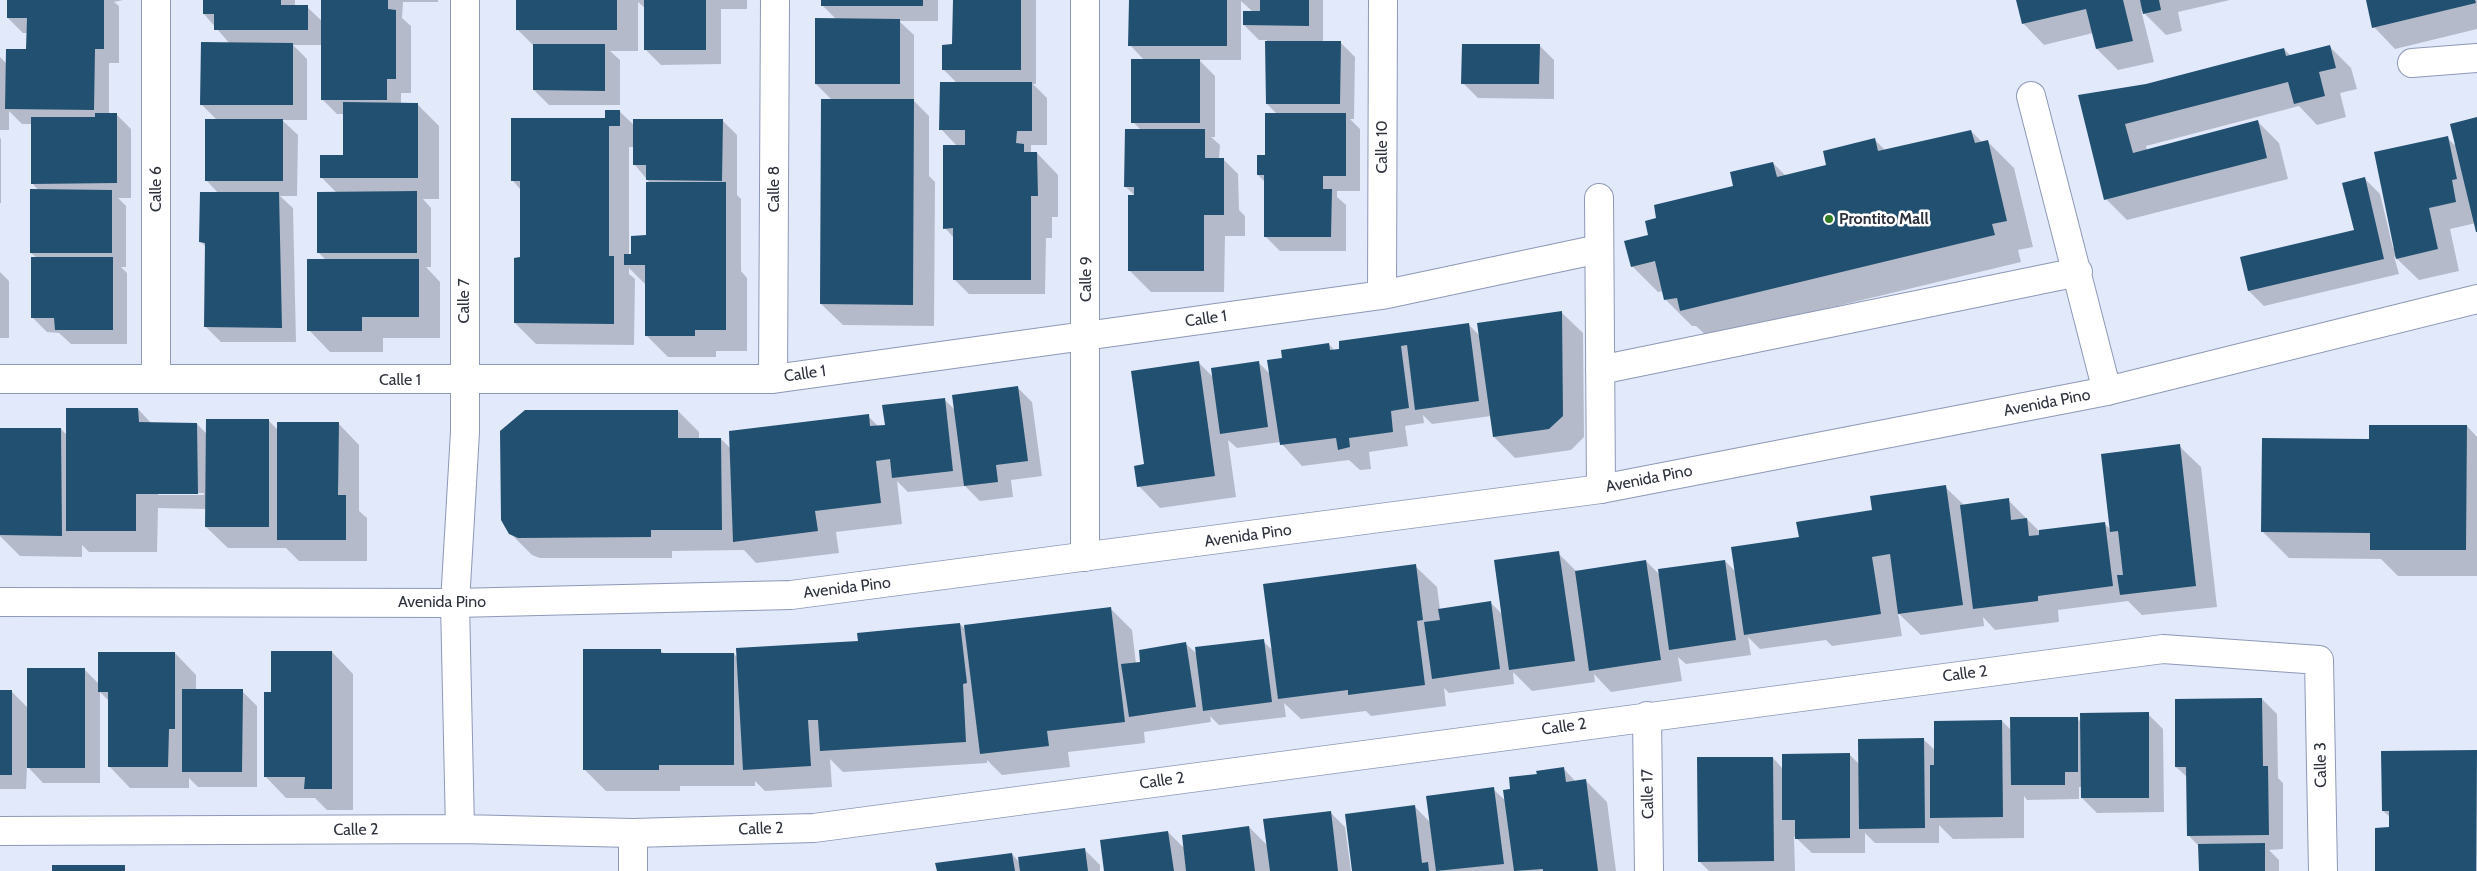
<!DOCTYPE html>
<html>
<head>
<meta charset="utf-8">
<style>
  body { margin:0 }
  canvas { display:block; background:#e1e9fb }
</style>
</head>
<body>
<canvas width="2477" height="871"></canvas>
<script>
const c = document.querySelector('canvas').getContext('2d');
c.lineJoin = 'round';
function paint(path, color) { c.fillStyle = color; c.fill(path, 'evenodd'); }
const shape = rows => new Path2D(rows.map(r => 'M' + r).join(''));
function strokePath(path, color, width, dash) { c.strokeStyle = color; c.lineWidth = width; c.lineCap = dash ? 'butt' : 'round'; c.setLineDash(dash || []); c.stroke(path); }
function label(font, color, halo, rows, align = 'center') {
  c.font = font + ' Cabin,sans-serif'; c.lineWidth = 5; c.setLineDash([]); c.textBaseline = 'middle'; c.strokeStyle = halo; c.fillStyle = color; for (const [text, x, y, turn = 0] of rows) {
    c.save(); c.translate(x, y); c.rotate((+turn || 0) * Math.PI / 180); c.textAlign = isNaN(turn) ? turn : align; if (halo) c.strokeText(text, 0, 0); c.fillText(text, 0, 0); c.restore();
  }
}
paint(shape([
  [8,0,123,0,114,2,119,6,119,63,109,63,109,114,116,114,131,129,131,198,118,198,126,206,126,267,121,267,127,273,127,344,71,344,59,333,47,332,32,317,37,258,31,253,39,191,32,183,32,124,22,124,9,111,9,130,0,130,0,57,7,64,28,50,28,33,23,33,8,18],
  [204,0,295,0,295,7,307,7,323,22,323,0,438,0,438,2,403,2,402,18,411,26,411,93,401,93,401,104,417,104,439,126,439,199,423,199,431,208,431,267,426,267,440,282,440,338,383,338,383,352,330,352,309,330,326,260,319,253,337,193,321,177,344,157,344,114,337,114,322,99,322,45,293,45,307,59,307,120,282,120,298,135,297,196,280,196,293,208,296,342,221,342,206,327,206,247,201,242,219,194,207,181,218,121,202,105,230,44,204,14],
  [517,0,747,0,747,9,721,9,721,64,661,65,646,50,646,9,638,2,638,51,610,51,620,60,620,105,549,105,534,90,534,46,517,29],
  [823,0,938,0,938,21,899,21,914,35,914,99,912,99,929,116,929,176,935,182,934,326,843,325,821,304,833,101,816,84,837,20,823,6],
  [954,0,1036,0,1036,84,1033,84,1047,98,1047,145,1031,145,1031,152,1037,153,1058,175,1058,217,1052,217,1052,238,1046,238,1045,294,969,294,954,279,954,238,945,228,957,146,941,129,957,83,943,69,953,46],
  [1130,0,1323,0,1323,42,1340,42,1355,57,1354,119,1350,119,1360,129,1360,191,1337,191,1337,197,1346,205,1346,251,1280,251,1265,236,1265,182,1258,175,1266,156,1277,114,1267,104,1267,40,1259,40,1244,25,1253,12,1241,1,1241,60,1199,60,1215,76,1215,137,1211,137,1220,145,1219,159,1223,159,1238,174,1239,210,1245,216,1245,236,1225,236,1224,292,1151,292,1129,270,1135,196,1126,187,1141,130,1133,122,1145,61,1130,45],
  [2018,0,2230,0,2178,12,2182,31,2166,35,2141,10,2154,62,2118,70,2097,49,2093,33,2044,45,2023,23],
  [2367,0,2477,0,2477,29,2395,49,2374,27],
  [1539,45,1554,60,1554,99,1478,98,1463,83],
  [2330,47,2351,68,2357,89,2340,93,2346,117,2317,125,2299,106,2146,146,2147,150,2258,122,2279,143,2288,179,2127,220,2106,199,2079,96,2147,85,2284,49,2291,56],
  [619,111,635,126,722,120,737,135,737,195,741,199,741,271,747,278,747,351,716,351,716,357,668,357,647,336,646,285,629,268,629,274,635,279,634,345,536,344,515,323,521,259,521,190,513,181],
  [629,147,635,147,635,165,650,183,647,237,634,255,629,255],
  [2477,119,2477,229,2476,223,2450,229,2459,271,2419,280,2394,256,2399,274,2264,306,2249,291,2241,258,2355,231,2365,179,2380,194,2393,248,2395,248,2447,138,2457,147],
  [1971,131,1983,143,1987,141,2014,168,2033,247,2018,250,2021,262,1708,337,1696,326,1692,326,1666,300,1664,291,1658,292,1632,266,1658,218,1735,187,1773,163,1786,176,1828,166,1875,140,1886,151],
  [0,138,1,139,1,203,0,203],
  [0,272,9,281,9,338,0,338],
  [1561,312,1583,333,1584,437,1571,450,1515,458,1494,437,1491,416,1432,424,1423,415,1424,423,1405,426,1408,446,1369,452,1371,469,1360,470,1349,460,1302,466,1280,442,1237,448,1228,440,1236,497,1160,508,1139,486,1145,466,1199,363,1214,378,1259,363,1271,375,1284,359,1329,344,1335,351,1468,324,1480,336],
  [1017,387,1032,402,1042,476,1011,480,1013,497,980,501,965,486,908,492,897,481,902,524,836,532,839,553,756,563,744,550,672,551,672,558,540,558,532,555,510,533,678,411,699,432,699,439,721,439,731,449,868,416,879,427,884,426,944,399,955,410],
  [138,409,152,424,197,424,207,434,269,421,278,430,338,423,359,445,359,511,367,518,367,561,299,561,286,548,228,548,206,527,206,509,158,508,157,552,89,552,82,545,82,557,20,556,0,536,0,429,61,429,68,436],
  [158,493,204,493,204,495,158,495],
  [2467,426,2477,437,2477,576,2398,576,2381,559,2289,558,2263,532,2370,440],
  [2179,446,2201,467,2217,607,2142,615,2128,601,2058,610,2059,622,1995,630,1983,617,1984,626,1921,635,1898,613,1902,636,1832,646,1826,640,1760,649,1748,637,1751,655,1686,664,1678,657,1682,681,1611,692,1594,674,1595,682,1532,691,1513,672,1514,684,1449,693,1444,688,1446,706,1371,716,1366,711,1301,719,1284,703,1286,717,1219,725,1210,716,1211,722,1144,732,1145,743,1068,752,1070,767,1002,775,987,760,987,763,843,772,830,759,832,787,765,791,755,781,755,786,680,786,680,791,606,791,584,769,660,650,664,654,734,654,737,657,860,642,960,624,966,630,1111,609,1132,630,1136,664,1186,644,1198,655,1263,641,1273,651,1415,566,1437,587,1440,610,1490,602,1503,615,1558,553,1577,572,1646,561,1660,575,1725,561,1736,572,1800,538,1945,487,1964,505,2008,500,2039,531,2104,523,2111,530],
  [332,652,353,674,353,810,327,810,315,798,286,798,265,776,272,693],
  [175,653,196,675,196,691,242,691,257,706,257,787,198,787,189,778,189,788,130,788,109,766,110,702,100,692,100,783,43,783,27,766,26,789,0,789,0,692,12,692,28,708,85,670,99,684],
  [2262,699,2277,714,2278,778,2283,783,2283,849,2269,850,2279,860,2279,871,2200,871,2200,847,2188,835,2188,778,2176,767],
  [2148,714,2163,729,2164,812,2097,813,2082,798,2082,787,2079,787,2079,799,2027,800,2024,796,2024,838,1953,839,1939,825,1939,843,1875,843,1865,833,1865,853,1812,853,1794,836,1795,871,1709,871,1699,861,1773,758,1783,769,1849,754,1860,765,1923,739,1936,751,2002,721,2012,731,2077,718,2081,722],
  [2477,752,2477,871,2376,871,2390,828,2390,817,2383,811,2383,753],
  [1563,768,1576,782,1586,781,1607,802,1616,871,1353,871,1414,806,1430,822,1493,789,1506,801,1512,791,1538,775],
  [1330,812,1345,827,1351,871,1105,871,1168,832,1185,849,1249,827,1268,846],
  [1085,850,1100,865,1100,871,938,871,1012,854,1020,863]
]), '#0003');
paint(shape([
  [7,0,104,0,104,49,95,49,94,110,5,109,6,49,26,49,27,18,7,18],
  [203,0,281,0,281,5,308,5,308,30,214,30,214,14,203,14],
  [321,0,388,0,388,9,396,10,396,79,387,79,387,100,321,100],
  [516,0,617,0,617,30,516,30],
  [644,0,706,0,706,50,644,50],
  [821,0,923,0,923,6,821,6],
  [953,0,1021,0,1021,70,942,70,942,45,952,44],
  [1129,0,1227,0,1227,46,1128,46],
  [1260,0,1309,0,1309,26,1243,25,1243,11,1260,11],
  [2016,0,2123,0,2133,41,2096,49,2086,9,2022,24],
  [2140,0,2159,0,2161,10,2143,14],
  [2366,0,2475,0,2476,3,2372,28],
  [815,18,900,19,900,84,815,84],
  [1265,41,1341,41,1340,104,1266,104],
  [201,42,293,43,293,105,200,105],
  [533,44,605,44,605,91,533,90],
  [1462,44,1540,44,1539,84,1461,84],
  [2330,45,2336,68,2319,72,2325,96,2294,104,2288,82,2125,124,2133,153,2258,120,2267,158,2104,200,2078,95,2146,84,2284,48,2286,56],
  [1131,59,1200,59,1200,123,1131,123],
  [940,82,1032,82,1032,131,1017,131,1016,143,1024,144,1024,152,1037,152,1038,196,1031,196,1031,280,953,280,953,228,943,229,943,145,965,145,965,130,939,130],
  [821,99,914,99,913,305,820,304],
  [343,102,418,103,418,178,320,178,320,155,343,155],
  [605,110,620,110,620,126,609,126,609,256,614,256,614,324,514,323,514,258,520,257,520,181,511,181,511,118,605,118],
  [95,113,117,113,117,183,31,184,31,117,95,117],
  [1265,113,1346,113,1346,176,1323,176,1323,189,1332,189,1331,237,1264,237,1264,175,1257,175,1257,155,1265,155],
  [2477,117,2477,232,2476,232,2450,124],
  [205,119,283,119,283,181,205,181],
  [633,119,723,119,722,181,646,180,646,165,633,165],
  [1125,129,1205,129,1205,158,1224,158,1224,215,1204,215,1204,271,1128,271,1128,195,1134,195,1134,187,1124,187],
  [1971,130,1975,143,1988,140,2007,221,1992,224,1995,235,1680,311,1677,298,1664,300,1655,261,1631,267,1624,241,1648,235,1645,221,1656,218,1654,205,1733,186,1730,172,1773,162,1777,177,1826,165,1823,151,1875,138,1878,151],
  [2448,136,2457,179,2452,180,2456,202,2429,208,2438,249,2396,259,2374,152],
  [2365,177,2384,259,2248,291,2240,257,2354,230,2342,183],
  [646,182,726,182,726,330,695,330,695,336,645,336,645,265,624,265,624,254,631,254,631,236,646,235],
  [30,189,112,190,112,253,30,253],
  [417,191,417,253,317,253,317,192],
  [200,192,279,192,282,328,204,327,205,243,199,242],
  [31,257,113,257,113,330,55,330,54,318,31,318],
  [307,259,419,259,419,317,362,317,362,331,307,331],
  [1562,311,1563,416,1549,429,1493,437,1477,323],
  [1469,323,1479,401,1415,410,1407,345,1401,346,1409,408,1391,411,1393,432,1349,438,1350,447,1338,450,1336,438,1280,445,1267,360,1282,358,1281,350,1329,343,1330,350,1339,349,1339,341],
  [1199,361,1215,476,1137,487,1134,466,1144,464,1131,371],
  [1259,361,1268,427,1220,434,1211,368],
  [1018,386,1028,461,996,465,998,482,964,486,952,395],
  [945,398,953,471,892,478,890,459,876,461,881,503,815,511,818,531,733,542,729,431,869,414,870,426,885,425,882,405],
  [66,408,138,408,139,422,197,423,198,494,136,494,136,531,66,531],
  [525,410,678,410,678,438,721,438,722,530,651,530,651,537,518,538,509,534,501,520,500,431],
  [206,419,269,419,269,527,205,527],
  [277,422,339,422,338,495,346,495,346,540,277,540],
  [2369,425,2467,425,2466,550,2370,550,2370,533,2261,532,2262,438,2369,439],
  [0,428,61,428,62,536,0,535],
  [2180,444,2196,586,2120,595,2117,575,2123,575,2118,531,2110,532,2101,454],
  [1946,485,1963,605,1898,614,1890,554,1872,557,1881,614,1744,635,1731,547,1799,537,1796,522,1872,510,1870,496],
  [2009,498,2011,520,2027,518,2029,536,2039,535,2039,530,2105,522,2113,586,2038,596,2038,601,1973,609,1960,505],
  [1559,551,1575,661,1509,670,1494,560],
  [1646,560,1661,660,1589,671,1575,571],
  [1725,560,1736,640,1669,650,1658,569],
  [1416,564,1423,620,1417,621,1425,685,1348,695,1348,690,1278,699,1263,584],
  [1491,601,1500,669,1432,679,1424,622,1440,620,1438,609],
  [1111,607,1125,722,1047,731,1049,746,980,754,964,625],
  [960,623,967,683,963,684,966,742,820,751,818,720,808,720,811,766,743,770,736,648,858,641,857,633],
  [1264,639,1272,702,1203,711,1195,647],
  [1186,642,1196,707,1129,717,1121,664,1140,662,1139,650],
  [583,649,661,649,661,653,734,653,734,765,659,765,659,770,583,770],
  [271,651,332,651,332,789,304,789,305,777,264,777,264,692,271,692],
  [98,652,175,652,175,729,169,729,168,767,108,767,108,692,98,692],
  [27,668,85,668,85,768,27,768],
  [182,689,243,689,242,772,182,772],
  [0,690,12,690,12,775,0,775],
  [2262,698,2263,766,2268,766,2269,835,2187,836,2186,767,2175,767,2175,699],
  [2149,712,2149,798,2081,798,2080,713],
  [2010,717,2078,717,2078,772,2065,772,2065,785,2011,785],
  [2002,720,2003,817,1930,818,1930,765,1934,765,1934,721],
  [1924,738,1925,828,1859,829,1858,739],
  [2477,750,2476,871,2375,871,2375,828,2389,827,2389,811,2382,811,2381,751],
  [1850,753,1850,838,1795,839,1795,820,1782,820,1782,754],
  [1697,757,1773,757,1774,861,1698,862],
  [1564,767,1566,782,1586,779,1598,871,1543,871,1543,869,1514,871,1503,790,1510,789,1509,777,1537,774,1536,771],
  [1494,787,1504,864,1436,871,1426,796],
  [1415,805,1422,863,1428,862,1429,871,1352,871,1345,814],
  [1331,811,1338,871,1270,871,1263,819],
  [1249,826,1255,871,1186,871,1182,835],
  [1168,831,1174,871,1104,871,1100,840],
  [2265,843,2265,871,2199,871,2198,844],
  [1085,848,1088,871,1020,871,1018,857],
  [1012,853,1015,871,937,871,935,863],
  [52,865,125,865,125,871,52,871]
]), '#225070');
const minor = shape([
  [1085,0,1085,557],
  [2412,63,2477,58],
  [2031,96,2107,391],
  [1599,198,1601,489],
  [1382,295,1383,0],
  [1600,370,2078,272],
  [156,378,156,0],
  [0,379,773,379,1382,295,1599,249],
  [773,379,775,0],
  [1647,716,1649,871],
  [460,829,455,603,465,432,465,0],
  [0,831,460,829,633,833,814,828,2163,649,2319,660,2323,871],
  [633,833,633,871]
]);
const major = shape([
  [0,602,455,603,791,595,1601,489,2107,391,2477,299]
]);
strokePath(minor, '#8d99b5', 30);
strokePath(major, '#8d99b5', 30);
strokePath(minor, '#fff', 28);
strokePath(major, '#fff', 28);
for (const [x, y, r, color] of [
  [1829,219,5,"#327d24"]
]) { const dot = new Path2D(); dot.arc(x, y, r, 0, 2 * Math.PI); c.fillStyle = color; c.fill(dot); strokePath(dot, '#fff', 2); }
label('16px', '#2d323d', '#fff', [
  ["Calle 10",1382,147,-90],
  ["Calle 6",156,189,-90],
  ["Calle 8",774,189,-90],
  ["Calle 9",1086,279,-90],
  ["Calle 7",464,301,-90],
  ["Calle 1",1206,319,-8],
  ["Calle 1",805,374,-8],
  ["Calle 1",400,380],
  ["Avenida Pino",2047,403,-11],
  ["Avenida Pino",1649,479,-11],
  ["Avenida Pino",1248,536,-8],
  ["Avenida Pino",847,588,-7],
  ["Avenida Pino",442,602],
  ["Calle 2",1965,674,-7],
  ["Calle 2",1564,727,-8],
  ["Calle 3",2321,765,-91],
  ["Calle 2",1162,781,-8],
  ["Calle 17",1648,794,-91],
  ["Calle 2",761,829,-2],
  ["Calle 2",356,830,-1]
]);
label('bold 16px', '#2d323d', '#fff', [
  ["Prontito Mall",1839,219]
], 'left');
</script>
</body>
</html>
